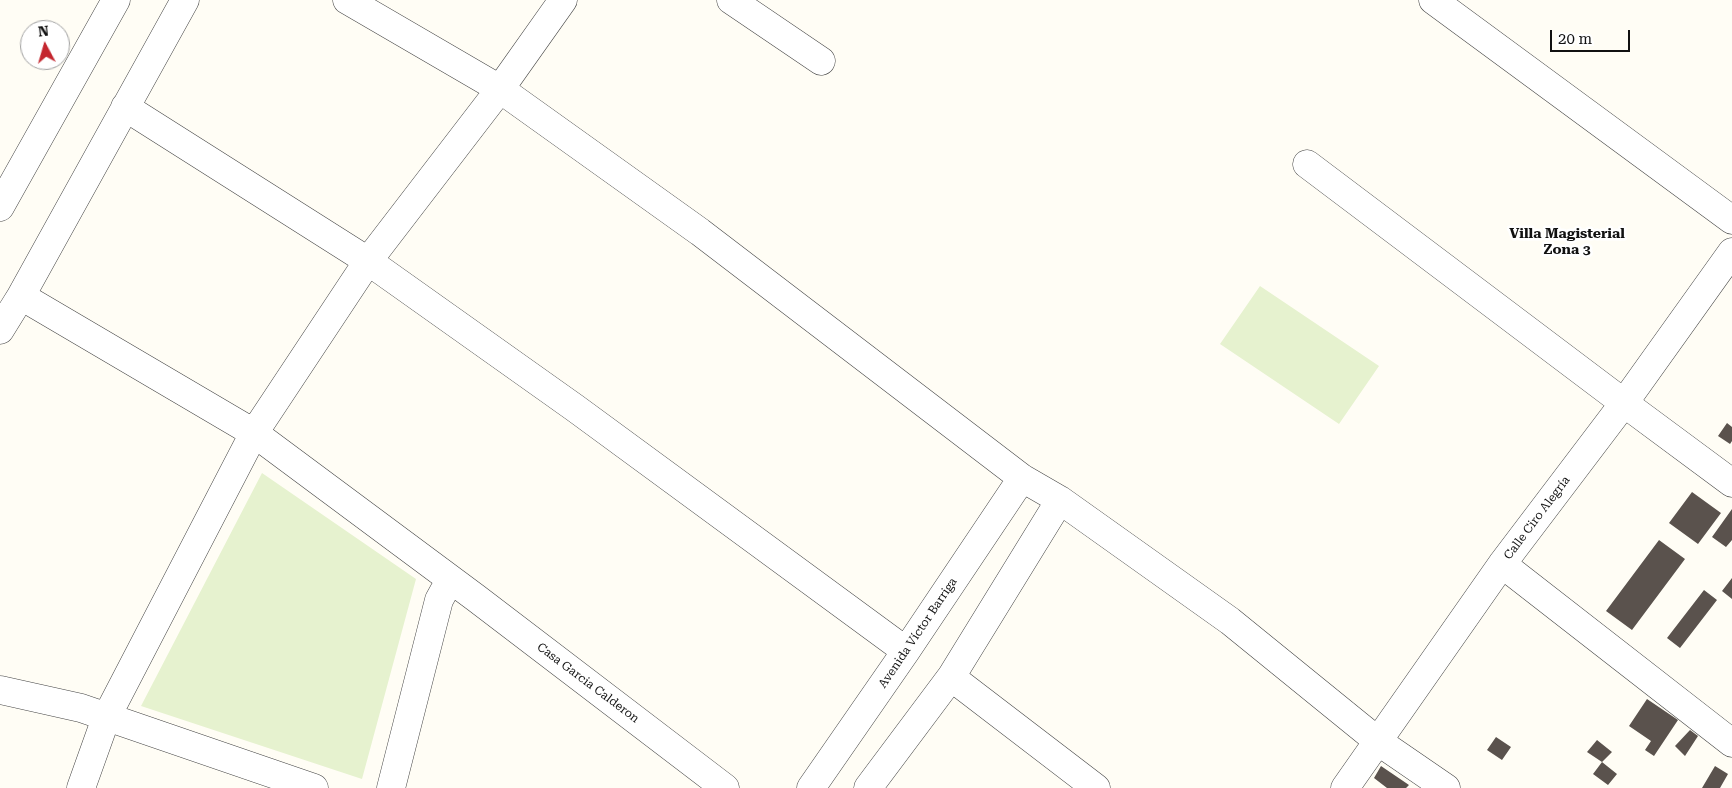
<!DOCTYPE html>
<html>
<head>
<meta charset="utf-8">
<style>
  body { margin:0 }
  #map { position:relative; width:1732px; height:788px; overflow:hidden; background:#fffdf5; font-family:"Roboto Serif",serif }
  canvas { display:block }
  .north { position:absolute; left:20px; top:20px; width:50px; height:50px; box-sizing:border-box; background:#fff; border:1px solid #a0a0a0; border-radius:50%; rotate:354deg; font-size:14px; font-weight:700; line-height:20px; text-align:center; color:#111 }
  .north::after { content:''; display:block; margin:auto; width:18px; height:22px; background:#c4262e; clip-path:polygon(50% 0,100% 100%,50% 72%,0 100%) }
  .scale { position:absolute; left:1550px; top:30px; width:80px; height:22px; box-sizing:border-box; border:2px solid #111; border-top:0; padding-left:6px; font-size:15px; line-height:18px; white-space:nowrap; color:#111; -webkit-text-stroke:4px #fff; paint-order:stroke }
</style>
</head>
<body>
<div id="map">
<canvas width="1732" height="788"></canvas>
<div class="north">N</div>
<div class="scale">20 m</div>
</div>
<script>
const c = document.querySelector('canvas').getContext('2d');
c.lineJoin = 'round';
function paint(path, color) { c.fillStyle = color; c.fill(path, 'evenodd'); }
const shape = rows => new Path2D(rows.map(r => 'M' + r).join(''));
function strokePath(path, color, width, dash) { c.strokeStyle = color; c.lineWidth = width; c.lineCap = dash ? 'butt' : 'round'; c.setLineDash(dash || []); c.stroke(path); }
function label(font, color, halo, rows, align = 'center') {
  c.font = font + ' "Roboto Serif",serif'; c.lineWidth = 5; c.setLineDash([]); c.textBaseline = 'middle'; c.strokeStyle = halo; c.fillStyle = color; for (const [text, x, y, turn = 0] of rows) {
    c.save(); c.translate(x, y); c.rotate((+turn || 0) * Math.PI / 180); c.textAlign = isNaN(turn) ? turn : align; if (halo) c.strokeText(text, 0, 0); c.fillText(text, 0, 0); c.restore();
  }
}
paint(shape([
  [1260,286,1379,366,1339,424,1220,344],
  [262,473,416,579,362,779,141,706]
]), '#e6f2cf');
paint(shape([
  [1727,423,1732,427,1732,441,1730,444,1718,436],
  [1692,492,1721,513,1698,544,1669,523],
  [1732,509,1732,540,1726,547,1712,537],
  [1659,540,1685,559,1632,630,1606,611],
  [1732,578,1732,599,1722,591],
  [1704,590,1717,600,1680,648,1667,638],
  [1647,699,1678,720,1654,756,1645,750,1651,741,1629,726],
  [1690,730,1698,736,1685,756,1675,746],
  [1496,737,1511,747,1502,760,1487,750],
  [1597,740,1612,752,1602,762,1587,752],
  [1602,762,1617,774,1608,785,1593,774],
  [1381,766,1409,785,1406,788,1387,788,1374,778],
  [1715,766,1728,774,1720,788,1702,788]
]), '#5a524d');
const minor = shape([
  [347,0,500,89,700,232,1022,478,1060,500,1230,621,1379,742,1446,788],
  [731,0,821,61],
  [1433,0,1732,220],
  [125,107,368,261,575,408,906,651],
  [1307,164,1624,403,1732,483],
  [0,207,116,0],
  [21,296,254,433,476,598,725,788],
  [0,330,21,296,185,0],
  [1502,564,1732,743],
  [951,677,1096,788],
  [0,690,81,708,314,788],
  [81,788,106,718,254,433,368,261,500,89,563,0],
  [391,788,439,600,450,580],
  [811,788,906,651,1022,478],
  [868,788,951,677,1060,500],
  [1345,788,1502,564,1624,403,1732,252]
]);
strokePath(minor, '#444', 29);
strokePath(minor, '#fff', 28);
label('12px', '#111', '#fff', [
  ["Calle Ciro Alegría",1537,518,-53],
  ["Avenida Víctor Barriga",918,633,-56],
  ["Casa Garcia Calderon",588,683,37]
]);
label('bold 14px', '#111', '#fff', [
  ["Villa Magisterial",1567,234],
  ["Zona 3",1567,250]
]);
</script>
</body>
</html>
